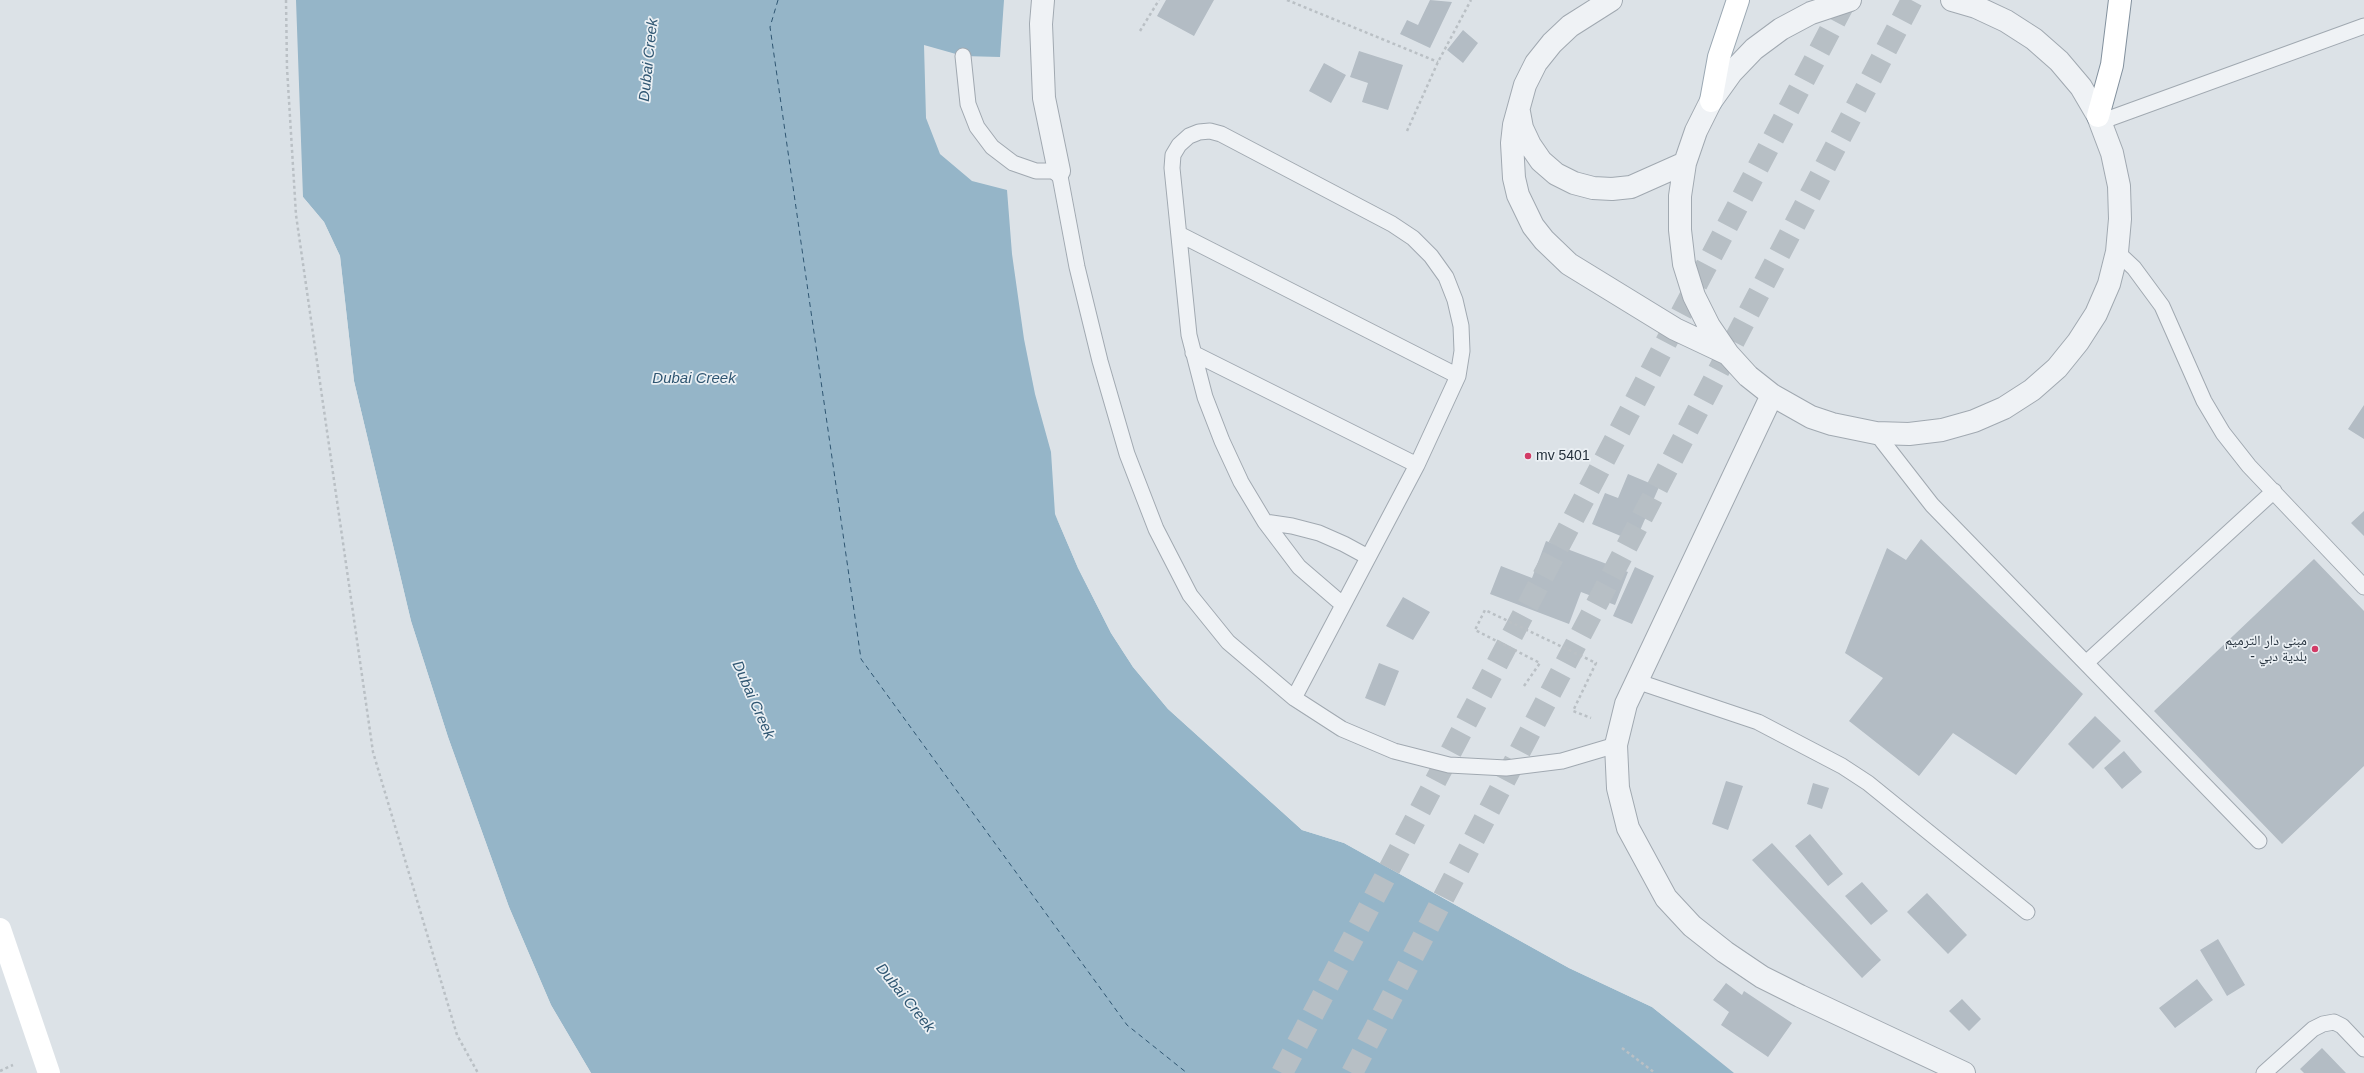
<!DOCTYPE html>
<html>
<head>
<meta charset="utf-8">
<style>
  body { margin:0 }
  canvas { display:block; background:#dce2e7 }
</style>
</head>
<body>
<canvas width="2364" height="1073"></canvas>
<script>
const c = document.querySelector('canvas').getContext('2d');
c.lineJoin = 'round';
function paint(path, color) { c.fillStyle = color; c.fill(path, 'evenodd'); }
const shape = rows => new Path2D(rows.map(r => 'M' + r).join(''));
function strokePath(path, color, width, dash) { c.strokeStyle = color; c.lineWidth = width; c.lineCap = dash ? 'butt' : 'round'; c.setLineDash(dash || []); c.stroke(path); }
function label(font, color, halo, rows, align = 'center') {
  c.font = font + ' Arial,"Noto Naskh Arabic",sans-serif'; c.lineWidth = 3.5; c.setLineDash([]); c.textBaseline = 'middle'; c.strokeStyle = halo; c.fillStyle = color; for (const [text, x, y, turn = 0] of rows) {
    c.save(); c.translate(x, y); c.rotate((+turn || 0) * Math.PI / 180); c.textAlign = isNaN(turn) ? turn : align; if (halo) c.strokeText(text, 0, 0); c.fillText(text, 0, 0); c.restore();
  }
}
paint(shape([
  [296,0,1004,0,1000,57,963,56,924,45,926,118,940,154,972,181,1007,190,1012,254,1024,339,1035,394,1051,452,1055,514,1078,568,1111,633,1133,667,1168,709,1302,830,1344,843,1569,968,1652,1007,1734,1073,591,1073,551,1005,509,907,448,737,411,621,354,381,340,256,324,222,303,197]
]), '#95b5c8');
paint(shape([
  [303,197,324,222,340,256,354,381,411,621,448,737,509,907,551,1005,591,1073,589,1073,549,1006,507,908,446,737,410,622,352,381,338,257,322,223,303,200],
  [1055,514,1112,632,1134,666,1170,707,1303,828,1345,841,1570,966,1653,1006,1736,1073,1652,1007,1569,968,1344,843,1302,830,1168,709,1133,667,1111,633,1078,568]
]), '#dce2e7');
strokePath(shape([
  [778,0,770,27,861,659,1127,1025,1187,1073]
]), '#2f5672', 1, [5, 4]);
paint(shape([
  [1166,0,1214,0,1194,36,1157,16],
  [1430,0,1452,2,1430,48,1400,34,1407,20,1418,25],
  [1463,30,1478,43,1463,63,1447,50],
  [1359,51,1403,65,1388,110,1362,102,1368,83,1350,77],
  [1324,63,1346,75,1331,103,1309,91],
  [2364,405,2364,439,2348,429],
  [1628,474,1659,487,1635,542,1592,524,1605,493,1618,498],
  [2364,511,2364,536,2351,523],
  [1921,539,2083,694,2016,775,1953,733,1919,776,1849,721,1883,678,1845,653,1887,548,1906,560],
  [1546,541,1628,572,1615,605,1581,592,1569,624,1490,594,1501,566,1532,578],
  [2314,559,2364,611,2364,766,2282,844,2154,711],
  [1635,567,1654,576,1632,624,1613,616],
  [1403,597,1430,612,1413,640,1386,626],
  [1379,663,1399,671,1385,706,1365,698],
  [2095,716,2121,741,2093,769,2068,744],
  [2124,751,2142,772,2122,789,2104,768],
  [1726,781,1743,786,1728,830,1712,824],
  [1813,783,1829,788,1822,809,1807,804],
  [1810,834,1843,874,1828,886,1795,846],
  [1772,843,1881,960,1862,978,1752,860],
  [1862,882,1888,911,1871,925,1845,896],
  [1927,893,1967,935,1948,954,1907,912],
  [2218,939,2245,985,2227,996,2200,950],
  [2197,979,2213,1000,2175,1028,2159,1008],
  [1726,983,1742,995,1744,991,1792,1023,1768,1057,1721,1025,1729,1012,1713,1000],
  [1962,999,1981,1019,1969,1031,1949,1011],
  [2322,1048,2346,1073,2304,1073,2300,1069]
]), '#b3bcc4');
strokePath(shape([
  [1282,1073,1846,0],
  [1352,1073,1912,0]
]), '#b7bfc5', 22, [22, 11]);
const service = shape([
  [963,56,968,104,977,127,992,147,1013,163,1036,171,1059,171,1077,267,1100,361,1127,454,1156,529,1190,595,1228,642,1294,698,1342,729,1394,751,1449,765,1506,768,1562,761,1616,745],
  [2100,122,2364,26],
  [1179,234,1458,376],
  [2117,252,2134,268,2162,306,2204,401,2223,433,2249,466,2364,587],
  [1193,353,1417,465],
  [1876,433,1932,505,2259,841],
  [1265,522,1292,526,1319,533,1344,544,1368,557],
  [2086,663,2274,491],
  [1636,681,1758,722,1842,766,1868,783,2027,912],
  [1294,698,1417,465,1458,376,1462,351,1461,326,1455,300,1446,277,1431,256,1413,238,1392,224,1221,134,1210,131,1199,132,1189,136,1179,145,1173,155,1172,168,1189,335,1205,397,1222,441,1241,482,1265,522,1299,567,1342,604],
  [2264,1073,2313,1029,2323,1024,2334,1022,2342,1026,2364,1049]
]);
const pedestrian = shape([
  [1043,0,1041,24,1044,98,1059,171]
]);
const minor = shape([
  [1611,0,1570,26,1552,43,1536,63,1525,85,1514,125,1512,143,1514,178,1518,195,1533,226,1544,240,1569,264,1675,329,1728,354],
  [1850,0,1811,13,1781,29,1754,49,1731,73,1711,101,1696,131,1685,163,1680,196,1680,230,1684,264,1694,296,1709,326,1728,354,1748,376,1772,395,1811,417,1832,424,1876,433,1909,434,1942,430,1974,421,2004,408,2032,390,2057,368,2078,342,2096,314,2109,284,2117,252,2120,219,2119,186,2112,153,2098,116,2081,87,2059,61,2034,39,2006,21,1976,7,1952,0],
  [1519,112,1522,128,1530,145,1541,161,1556,174,1574,183,1593,188,1612,189,1631,187,1685,163],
  [1772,395,1626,704,1616,745,1618,788,1628,828,1666,898,1692,926,1725,952,1762,977,1800,996,1964,1073]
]);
const primary = shape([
  [1711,101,1719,57,1738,0]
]);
const trunk = shape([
  [2098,116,2112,65,2120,0]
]);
strokePath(service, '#a1a9b1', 17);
strokePath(pedestrian, '#a1a9b1', 24);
strokePath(minor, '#a1a9b1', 24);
strokePath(primary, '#9ba8b3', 24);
strokePath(trunk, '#83919e', 24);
strokePath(shape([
  [286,0,287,68,296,215,373,752,457,1035,478,1073],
  [1287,0,1438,62],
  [1140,31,1159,0],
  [1407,131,1438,62,1471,0],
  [1524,686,1540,663,1475,630,1485,610,1596,663,1573,711,1591,718],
  [1622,1048,1655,1073],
  [0,1071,13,1065]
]), '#bac0c5', 2.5, [3, 3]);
strokePath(service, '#eff2f5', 15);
strokePath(pedestrian, '#eff2f5', 22);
strokePath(minor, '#eff2f5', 22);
strokePath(shape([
  [0,929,49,1073]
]), '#fff', 22);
strokePath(primary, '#fff', 22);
strokePath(trunk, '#fff', 22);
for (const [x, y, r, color] of [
  [1528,456,4,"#d23b66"],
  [2315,649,4,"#d23b66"]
]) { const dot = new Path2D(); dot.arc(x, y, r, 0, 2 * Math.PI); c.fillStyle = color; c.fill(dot); strokePath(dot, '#ebf0f4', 1.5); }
label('14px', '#25313d', '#ebf0f4', [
  ["mv 5401",1536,456],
  ["مبنى دار الترميم",2307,641,"right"],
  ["- بلدية دبي",2307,657,"right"]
], 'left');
label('italic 15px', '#2f5672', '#ebf0f4', [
  ["Dubai Creek",649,60,-84],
  ["Dubai Creek",694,379],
  ["Dubai Creek",753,700,66],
  ["Dubai Creek",905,998,51]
]);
</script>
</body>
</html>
